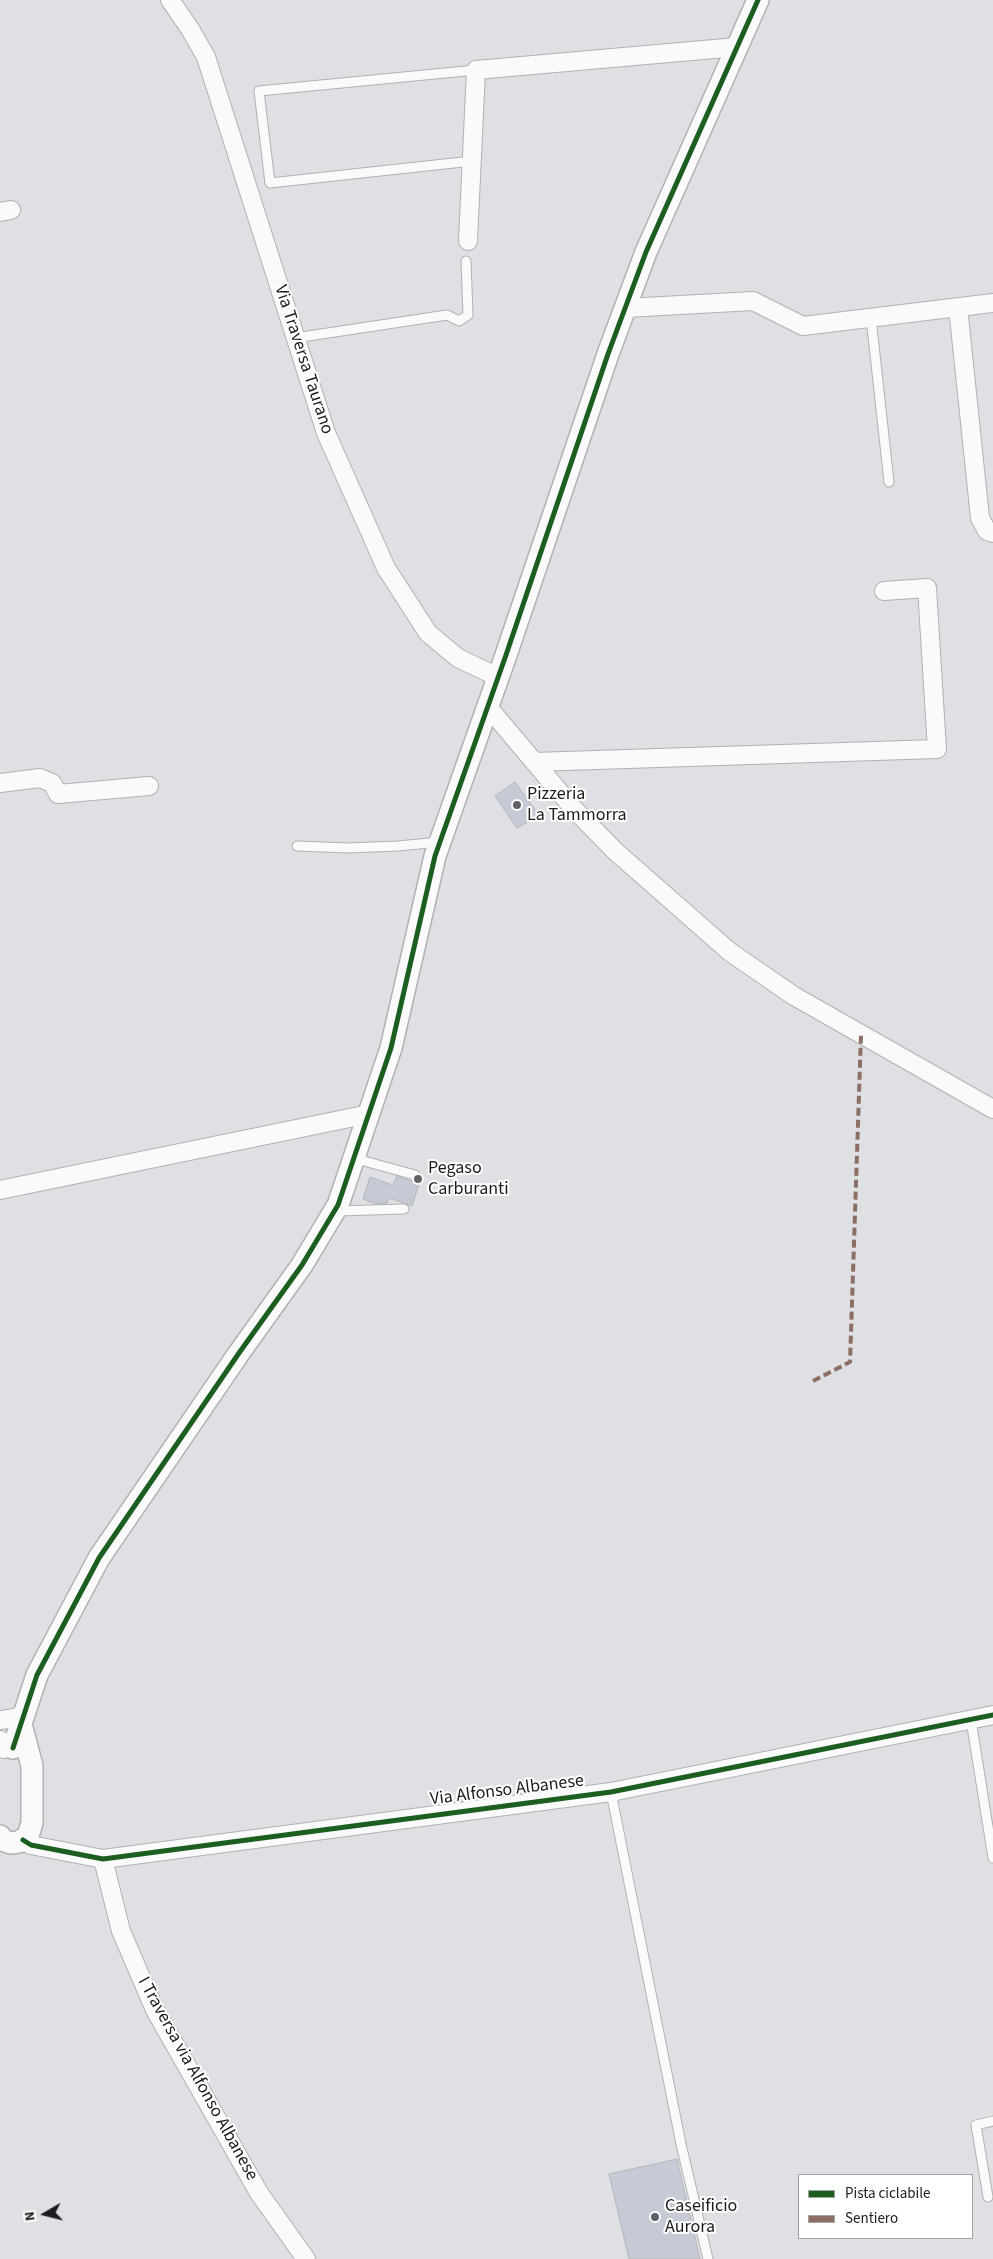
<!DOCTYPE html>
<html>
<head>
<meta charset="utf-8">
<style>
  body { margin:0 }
  #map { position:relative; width:993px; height:2259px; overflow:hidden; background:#dee0e4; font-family:"Source Sans 3",sans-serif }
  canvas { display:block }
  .legend { position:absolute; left:798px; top:2174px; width:175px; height:65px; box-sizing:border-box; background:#fff; border:1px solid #a4a4a5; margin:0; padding:6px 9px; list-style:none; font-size:15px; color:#1b1c1f }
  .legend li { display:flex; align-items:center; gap:10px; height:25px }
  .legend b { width:25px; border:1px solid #a4a4a5 }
  .north { position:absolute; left:20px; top:2189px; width:50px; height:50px; -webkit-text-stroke:4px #fff; paint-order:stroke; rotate:262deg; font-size:14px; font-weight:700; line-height:20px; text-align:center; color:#1b1c1f }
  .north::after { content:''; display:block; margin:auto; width:18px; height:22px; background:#1b1c1f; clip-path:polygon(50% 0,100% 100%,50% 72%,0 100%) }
</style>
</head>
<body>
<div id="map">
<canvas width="993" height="2259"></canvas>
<ul class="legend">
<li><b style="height:6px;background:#1b5e20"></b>Pista ciclabile</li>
<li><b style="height:6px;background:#8d6e63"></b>Sentiero</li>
</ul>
<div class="north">N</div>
</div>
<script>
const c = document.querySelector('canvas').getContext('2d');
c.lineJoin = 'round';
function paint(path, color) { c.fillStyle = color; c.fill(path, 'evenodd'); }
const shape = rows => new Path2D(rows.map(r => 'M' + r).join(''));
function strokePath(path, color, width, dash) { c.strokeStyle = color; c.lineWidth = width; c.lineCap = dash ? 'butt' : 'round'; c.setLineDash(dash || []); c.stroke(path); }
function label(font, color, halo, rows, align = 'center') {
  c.font = font + ' "Source Sans 3",sans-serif'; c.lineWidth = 4; c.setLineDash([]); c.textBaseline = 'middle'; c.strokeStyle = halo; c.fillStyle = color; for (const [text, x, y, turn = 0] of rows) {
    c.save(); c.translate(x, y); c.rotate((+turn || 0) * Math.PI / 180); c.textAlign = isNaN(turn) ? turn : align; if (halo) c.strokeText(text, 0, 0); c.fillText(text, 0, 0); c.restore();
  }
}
const building = shape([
  [515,782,539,815,517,828,495,796,515,782],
  [397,1176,419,1184,412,1206,389,1198,387,1203,376,1204,363,1199,370,1177,393,1185,397,1176],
  [677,2159,700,2259,629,2259,609,2174,677,2159]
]);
paint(building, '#c5cad5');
strokePath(building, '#b3b5b8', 1);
const service = shape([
  [472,161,270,183,259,91,476,70],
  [871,318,889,482],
  [295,338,447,315,459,321,468,315,466,261],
  [297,846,348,848,398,846,440,842],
  [356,1154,364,1161,415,1175],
  [337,1211,404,1209],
  [971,1720,993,1858],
  [611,1792,681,2144,708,2259],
  [988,2197,976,2125,993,2121]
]);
const minor = shape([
  [170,0,190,29,206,57,326,433,386,568,428,633,458,658,498,677],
  [0,212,11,210],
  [468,241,476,70,737,47],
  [958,307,980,518,987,531,993,533],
  [626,308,753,301,803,326,993,303],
  [488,707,573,808,615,851,730,952,794,996,993,1109],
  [534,762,937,749,927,588,884,591],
  [0,783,40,778,52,783,58,794,149,786],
  [0,1190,369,1114],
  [0,1720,15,1718,24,1713],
  [0,1740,4,1749],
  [23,1840,31,1845,103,1859,611,1792,993,1715],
  [103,1859,121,1931,155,2010,259,2193,306,2259]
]);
const tertiary = shape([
  [13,1748,37,1675,99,1558,239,1353,302,1265,338,1205,391,1048,435,856,506,655,608,354,646,252,758,0],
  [0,1836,2,1840,11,1843,19,1842,28,1836,32,1823,32,1766,21,1724]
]);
strokePath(service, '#afb1b4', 11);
strokePath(minor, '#afb1b4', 20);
strokePath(tertiary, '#afb1b4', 24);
strokePath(service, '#fafafb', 9);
strokePath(minor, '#fafafb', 18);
strokePath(tertiary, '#fafafb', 21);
strokePath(shape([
  [813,1381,850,1362,861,1035]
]), '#8d6e63', 4, [8, 4]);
strokePath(shape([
  [13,1748,37,1675,99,1558,239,1353,302,1265,338,1205,391,1048,435,856,506,655,608,354,646,252,758,0],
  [23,1840,31,1845,103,1859,611,1792,993,1715]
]), '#1b5e20', 5);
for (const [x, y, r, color] of [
  [517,805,5,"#5f6164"],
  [418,1179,5,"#5f6164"],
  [655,2217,5,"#5f6164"]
]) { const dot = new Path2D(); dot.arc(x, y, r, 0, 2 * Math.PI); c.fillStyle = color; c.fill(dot); strokePath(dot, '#fff', 2); }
label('18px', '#1b1c1f', '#fff', [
  ["Via Traversa Taurano",303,360,72],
  ["Via Alfonso Albanese",507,1791,-7],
  ["I Traversa via Alfonso Albanese",197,2079,61]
]);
label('18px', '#1b1c1f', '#fff', [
  ["Pizzeria",527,795],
  ["La Tammorra",527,816],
  ["Pegaso",428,1169],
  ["Carburanti",428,1190],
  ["Caseificio",665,2207],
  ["Aurora",665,2228]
], 'left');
</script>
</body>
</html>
